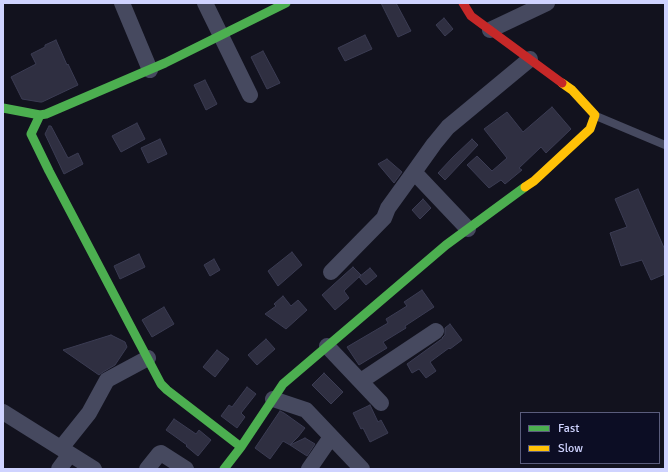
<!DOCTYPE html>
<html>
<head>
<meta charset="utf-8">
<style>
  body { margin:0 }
  #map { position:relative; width:668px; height:472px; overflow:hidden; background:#12121e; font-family:Signika,sans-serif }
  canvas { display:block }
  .frame { position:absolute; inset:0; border:4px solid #cfd3ff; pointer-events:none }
  .legend { position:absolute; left:520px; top:412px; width:140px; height:52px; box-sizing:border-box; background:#0c0d24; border:1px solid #5a5c7c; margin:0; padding:5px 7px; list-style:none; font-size:12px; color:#cfd3ff }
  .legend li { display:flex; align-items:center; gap:8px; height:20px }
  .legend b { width:20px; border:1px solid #5a5c7c }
</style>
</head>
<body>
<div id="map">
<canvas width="668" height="472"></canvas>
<div class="frame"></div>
<ul class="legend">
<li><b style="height:5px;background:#4caf50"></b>Fast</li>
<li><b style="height:5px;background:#ffc107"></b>Slow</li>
</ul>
</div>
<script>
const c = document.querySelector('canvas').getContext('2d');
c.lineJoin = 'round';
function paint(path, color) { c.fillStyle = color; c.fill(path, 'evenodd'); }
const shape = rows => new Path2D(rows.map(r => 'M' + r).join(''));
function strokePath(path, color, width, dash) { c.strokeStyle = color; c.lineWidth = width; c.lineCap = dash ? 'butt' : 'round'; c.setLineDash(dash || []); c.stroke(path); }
const building = shape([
  [381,3,396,3,411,31,398,37,381,3],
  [444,18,453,29,445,36,436,25,444,18],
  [365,35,372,49,345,61,338,48,365,35],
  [56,40,67,65,68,64,78,85,42,102,40,102,22,99,11,77,36,64,31,54,45,47,45,45,56,40],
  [263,51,280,83,267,89,251,57,263,51],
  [205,80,217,104,206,110,194,85,205,80],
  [552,107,571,129,546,153,541,147,519,168,522,170,505,184,501,180,489,188,467,165,477,156,492,171,507,158,484,129,507,112,523,132,552,107],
  [137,123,145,139,121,152,112,136,137,123],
  [49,126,51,126,68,158,78,153,83,164,64,174,45,134,49,126],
  [160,139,167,154,148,163,141,148,160,139],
  [472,139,478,145,445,180,438,173,453,157,472,139],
  [387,159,402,172,394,183,378,164,387,159],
  [638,189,665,250,665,274,651,280,642,260,621,266,610,233,627,227,615,199,638,189],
  [423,199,431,208,420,219,412,210,423,199],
  [292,252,302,265,278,286,268,271,292,252],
  [139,254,145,267,120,279,114,266,139,254],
  [214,259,220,270,210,276,204,265,214,259],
  [353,267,361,275,344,291,349,298,335,310,322,295,353,267],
  [370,268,377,276,366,285,359,277,370,268],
  [422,290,434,307,405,326,406,328,383,342,387,348,359,365,347,347,388,323,386,319,407,306,404,302,422,290],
  [283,296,291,306,298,300,307,310,286,329,265,314,276,306,274,304,283,296],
  [164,307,174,324,152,337,142,320,164,307],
  [450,324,462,340,450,349,449,348,430,362,436,371,426,378,419,369,412,373,407,364,443,338,442,338,445,335,445,328,450,324],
  [111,335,125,342,127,347,115,365,103,372,99,375,63,350,111,335],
  [266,339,275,349,257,365,248,355,266,339],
  [217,350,229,359,215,377,203,367,217,350],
  [324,373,343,392,331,404,312,385,324,373],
  [247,387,256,394,241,413,245,417,237,428,221,416,229,405,232,407,247,387],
  [370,405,378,422,381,420,388,433,370,442,363,428,361,429,353,413,370,405],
  [280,411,284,413,305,428,298,437,290,445,283,441,270,459,255,448,280,411],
  [174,419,196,434,199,430,211,440,198,456,186,446,187,445,166,430,174,419],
  [305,438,315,444,307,456,290,445,305,438]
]);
paint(building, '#2f2f41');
strokePath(building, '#3b3c53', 1);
strokePath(shape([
  [596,116,665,145]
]), '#46495f', 8);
strokePath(shape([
  [122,3,150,70],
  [205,3,250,95],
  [490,30,547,3],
  [414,172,468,229],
  [331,272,384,218,388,208,414,172,434,144,448,127,530,59],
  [327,346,381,403],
  [361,381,436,331],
  [273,399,306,410,362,469],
  [3,412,94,469],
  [61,448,89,413,107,380,148,358],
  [59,469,70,454],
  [147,469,159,454,161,453,186,469],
  [309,469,331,437]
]), '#46495f', 16);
strokePath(shape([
  [3,108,40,115,46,114,165,63,286,3],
  [40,115,31,134,49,171,161,384,167,390,241,447],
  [224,469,241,447,283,384,446,245,525,187]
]), '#4caf50', 9);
strokePath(shape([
  [525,187,534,181,590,129,595,115,572,90,562,83]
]), '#ffc107', 9);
strokePath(shape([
  [463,3,471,16,562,83]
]), '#c62828', 9);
</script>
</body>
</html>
